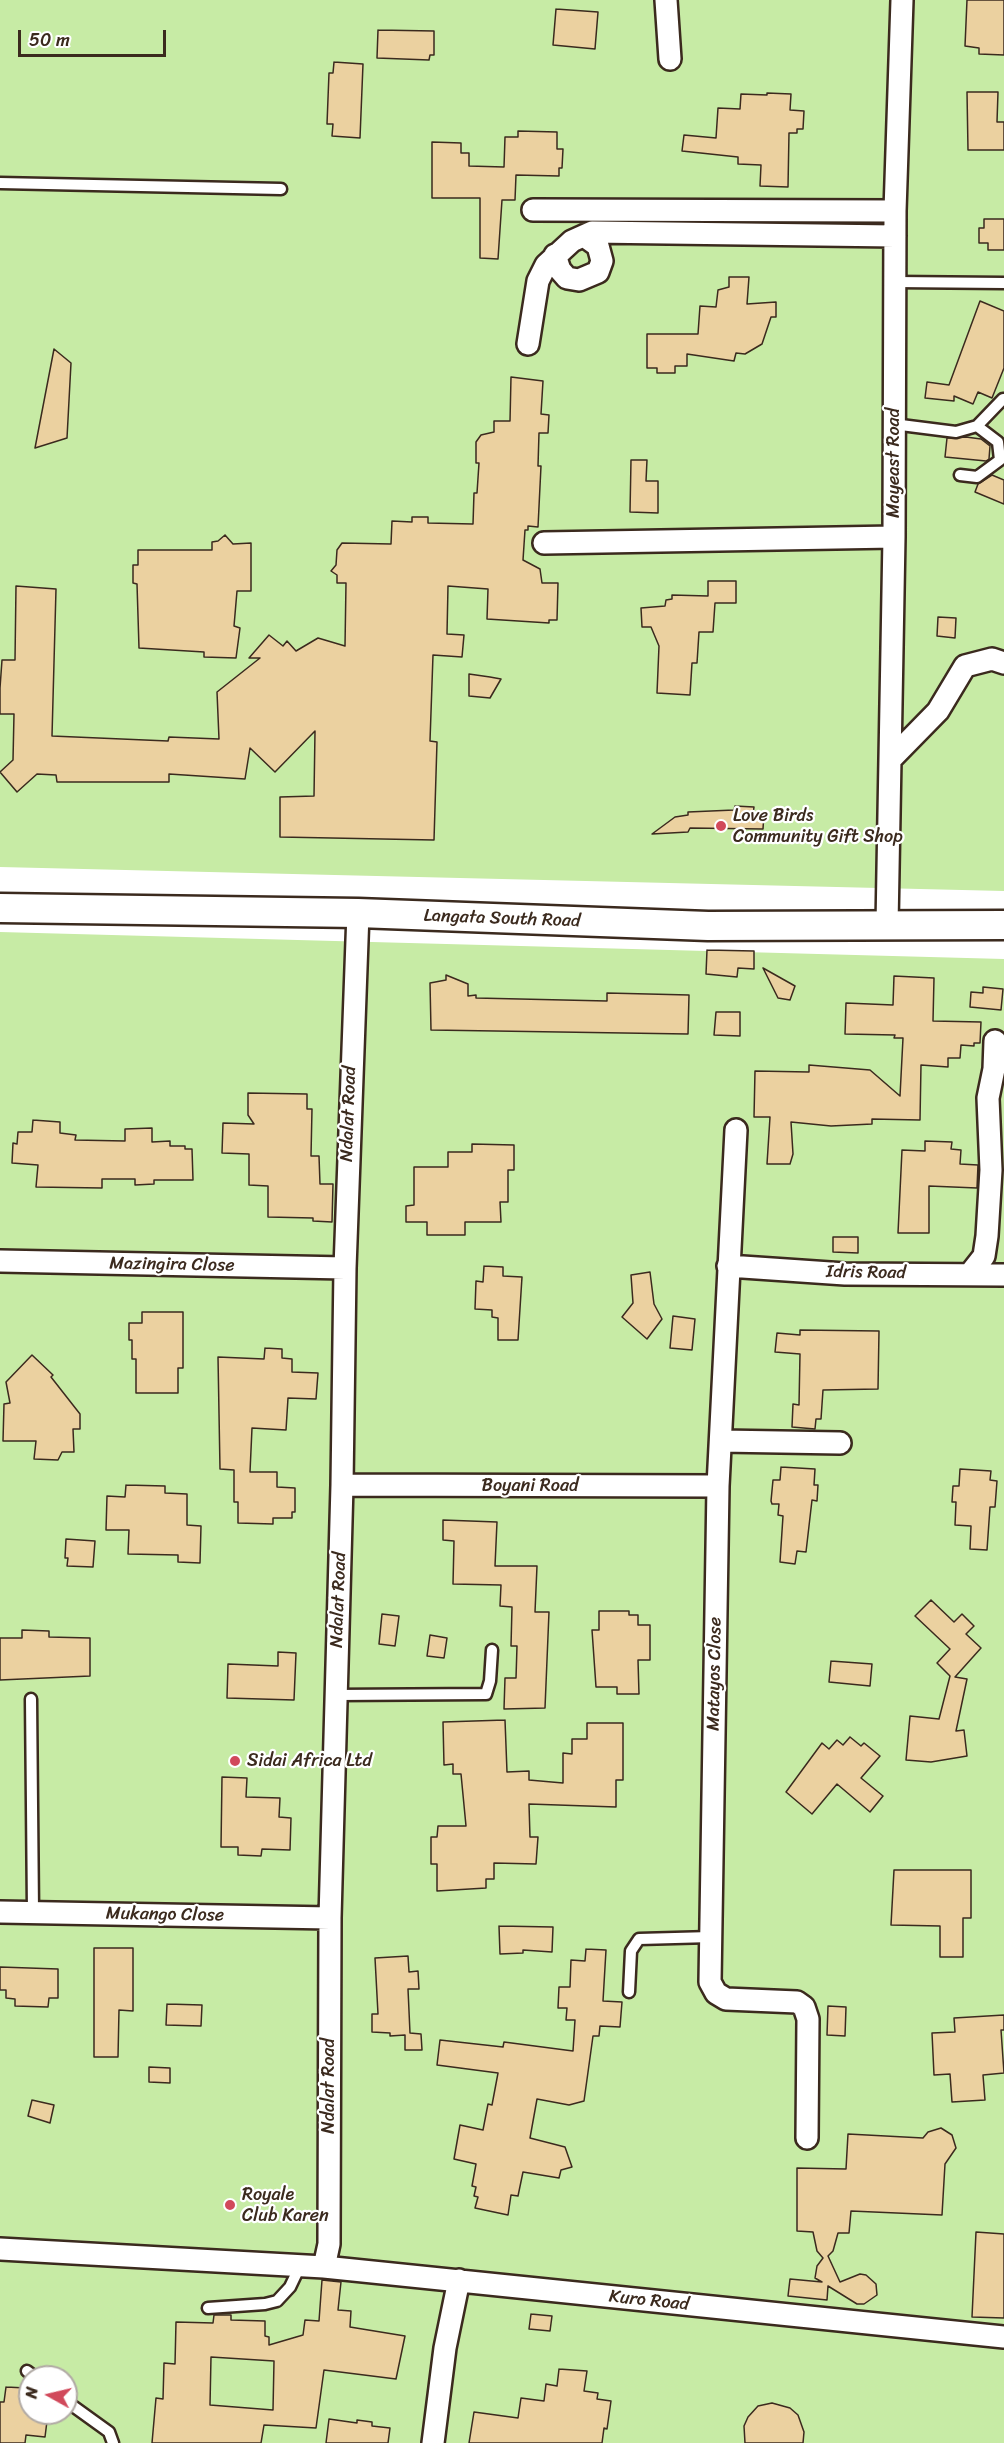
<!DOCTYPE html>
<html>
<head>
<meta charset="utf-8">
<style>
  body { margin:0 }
  #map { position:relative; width:1004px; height:2443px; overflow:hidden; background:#fff; font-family:Sriracha,sans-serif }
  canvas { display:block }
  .north { position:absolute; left:18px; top:2365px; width:60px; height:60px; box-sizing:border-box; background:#fff; border:2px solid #b1aaa5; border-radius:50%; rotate:278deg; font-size:16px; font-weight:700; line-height:24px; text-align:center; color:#3b2a1e }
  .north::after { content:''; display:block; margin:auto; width:21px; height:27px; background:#d1495b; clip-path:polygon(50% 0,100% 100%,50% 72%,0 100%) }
  .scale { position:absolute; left:18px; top:30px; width:148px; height:27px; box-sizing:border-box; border:3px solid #3b2a1e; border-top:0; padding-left:8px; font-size:18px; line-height:21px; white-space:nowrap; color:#3b2a1e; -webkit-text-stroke:4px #fff; paint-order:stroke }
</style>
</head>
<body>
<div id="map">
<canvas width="1004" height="2443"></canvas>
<div class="north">N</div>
<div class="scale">50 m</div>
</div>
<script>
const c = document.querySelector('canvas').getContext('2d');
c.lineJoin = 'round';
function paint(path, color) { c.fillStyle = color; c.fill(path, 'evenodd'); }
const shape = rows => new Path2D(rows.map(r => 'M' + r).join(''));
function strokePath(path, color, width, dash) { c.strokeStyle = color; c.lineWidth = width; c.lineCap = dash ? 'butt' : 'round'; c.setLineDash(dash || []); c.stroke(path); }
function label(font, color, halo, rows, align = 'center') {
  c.font = font + ' Sriracha,sans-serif'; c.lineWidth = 4.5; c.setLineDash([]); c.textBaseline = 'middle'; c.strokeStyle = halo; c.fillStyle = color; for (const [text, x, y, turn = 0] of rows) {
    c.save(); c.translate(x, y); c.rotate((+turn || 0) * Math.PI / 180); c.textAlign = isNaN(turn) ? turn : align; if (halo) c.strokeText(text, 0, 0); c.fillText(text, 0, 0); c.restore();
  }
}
paint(shape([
  [0,0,1004,0,1004,891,0,867],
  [0,932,1004,959,1004,2443,0,2443],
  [30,2377,66,2377,66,2413,30,2413]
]), '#c7eba5');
const building = shape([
  [967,0,1004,0,1004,55,979,54,979,48,965,46,967,0],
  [556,9,598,12,595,49,553,45,556,9],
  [378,30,434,31,434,55,430,55,429,60,377,58,378,30],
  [334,62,363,64,360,138,332,136,333,124,327,124,329,73,333,73,334,62],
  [967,92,998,92,997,122,1004,122,1004,150,968,150,967,92],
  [767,93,791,94,790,110,804,111,803,129,797,129,797,133,789,133,788,187,760,186,761,165,738,164,738,157,682,151,684,135,716,138,718,108,740,109,741,94,767,95,767,93],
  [518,131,557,132,557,149,563,149,562,168,559,168,559,176,516,175,515,200,502,200,498,259,480,258,480,198,432,198,432,142,461,143,461,153,469,153,469,166,504,167,505,137,518,137,518,131],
  [984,219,1004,219,1004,250,988,250,988,243,979,243,979,228,984,228,984,219],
  [729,277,749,277,747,304,776,302,776,317,771,317,762,344,745,354,736,353,734,361,687,354,687,366,675,366,675,373,657,373,657,368,647,368,647,334,698,334,700,306,716,307,718,290,729,287,729,277],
  [980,301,1004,311,1004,368,992,398,978,392,973,404,954,396,954,401,925,398,927,382,949,385,980,301],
  [54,349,71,363,67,438,35,448,54,349],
  [511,377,543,381,541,414,549,415,548,433,539,433,538,466,541,466,538,527,528,526,528,530,525,530,523,560,540,569,542,583,558,583,557,620,549,620,549,623,487,619,488,589,448,586,447,634,464,635,462,657,433,655,430,741,437,742,434,840,280,837,280,797,314,796,315,731,275,772,250,748,245,779,169,774,169,782,57,782,56,775,37,774,17,792,0,772,13,760,14,714,0,714,0,688,2,660,15,660,16,586,56,589,52,736,168,741,169,737,219,739,217,692,260,658,249,658,269,635,283,646,287,641,296,651,318,638,345,646,346,583,337,583,337,575,331,571,336,565,337,550,342,543,391,544,392,521,412,522,412,517,428,517,428,523,473,524,474,493,477,493,479,463,476,463,476,442,481,435,494,432,494,421,510,421,511,377],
  [966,437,981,439,990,446,989,459,986,461,945,457,947,438,966,437],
  [631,460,647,460,646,481,658,481,658,513,630,512,631,460],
  [992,475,1004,480,1004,504,975,492,978,484,992,475],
  [225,535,233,544,251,543,251,591,237,591,234,626,240,628,236,658,204,657,204,652,139,648,137,584,133,583,133,565,138,565,138,550,212,550,212,542,218,541,225,535],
  [708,581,736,581,736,603,715,603,713,632,699,632,697,663,692,663,690,695,657,693,659,646,651,627,642,627,641,608,665,606,666,600,672,599,672,595,708,596,708,581],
  [938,617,956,618,955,638,937,636,938,617],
  [469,674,490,677,501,679,490,698,469,696,469,674],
  [735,806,754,807,753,814,764,813,763,829,690,828,688,832,652,834,675,817,688,815,688,812,734,810,735,806],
  [707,950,754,951,754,969,738,968,737,977,706,974,707,950],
  [763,968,795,986,790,1000,778,998,763,968],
  [446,975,468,984,468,996,476,995,476,998,607,1001,607,993,689,995,688,1034,431,1030,430,983,446,980,446,975],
  [894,976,934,978,933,1021,981,1022,980,1043,974,1043,974,1046,961,1045,960,1058,948,1058,948,1067,921,1065,920,1120,872,1119,872,1124,831,1126,791,1122,793,1154,790,1164,767,1164,770,1117,754,1117,755,1071,809,1072,809,1065,870,1070,900,1096,903,1038,894,1038,895,1035,845,1034,846,1003,893,1005,894,976],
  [983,987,1003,989,1001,1010,970,1007,971,992,983,993,983,987],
  [716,1012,740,1012,740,1036,714,1035,716,1012],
  [248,1093,307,1094,307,1109,312,1109,311,1156,319,1156,320,1184,333,1184,332,1222,313,1221,313,1218,268,1217,268,1186,249,1185,249,1154,222,1153,223,1123,254,1124,248,1115,248,1093],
  [33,1120,60,1122,60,1133,76,1135,75,1140,125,1141,125,1129,152,1128,152,1142,170,1141,170,1146,185,1146,185,1149,192,1149,193,1180,154,1180,154,1184,135,1185,135,1179,102,1179,102,1188,36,1187,38,1165,12,1163,13,1143,17,1144,18,1132,32,1132,33,1120],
  [925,1141,952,1142,951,1149,961,1150,960,1164,978,1165,977,1188,929,1186,929,1233,898,1233,902,1150,925,1151,925,1141],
  [472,1144,514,1145,514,1170,508,1170,508,1202,500,1202,501,1222,465,1222,465,1235,427,1235,427,1222,406,1222,406,1206,414,1205,414,1167,448,1167,448,1152,472,1152,472,1144],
  [833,1237,858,1237,858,1253,833,1252,833,1237],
  [484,1266,503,1267,503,1276,522,1277,518,1340,498,1340,498,1318,492,1317,492,1310,475,1309,476,1281,483,1282,484,1266],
  [650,1272,654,1304,662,1319,647,1339,622,1317,633,1303,631,1275,650,1272],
  [142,1312,183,1312,183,1368,178,1368,178,1393,136,1393,136,1359,132,1359,132,1340,129,1340,129,1323,142,1323,142,1312],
  [673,1316,695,1319,692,1350,670,1348,673,1316],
  [800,1330,879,1331,878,1389,823,1390,821,1419,816,1419,815,1429,792,1427,793,1404,799,1405,800,1354,775,1352,777,1333,800,1335,800,1330],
  [265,1348,282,1349,282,1358,292,1359,292,1372,318,1373,316,1399,288,1398,286,1430,252,1428,250,1472,277,1472,277,1487,295,1488,295,1512,292,1512,292,1518,273,1518,273,1524,238,1523,238,1502,234,1502,234,1470,220,1469,218,1357,264,1359,265,1348],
  [32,1355,53,1375,51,1377,80,1414,80,1429,73,1429,74,1452,62,1452,58,1460,34,1459,36,1441,3,1441,4,1404,10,1403,6,1382,32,1355],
  [781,1467,815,1469,814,1485,818,1485,817,1501,812,1500,806,1552,797,1551,795,1564,780,1562,783,1516,778,1515,779,1504,772,1504,771,1501,773,1480,780,1480,781,1467],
  [960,1469,991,1471,990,1480,997,1481,995,1507,990,1507,987,1550,970,1549,971,1526,955,1525,956,1502,952,1502,953,1486,959,1486,960,1469],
  [126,1485,165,1486,165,1493,187,1494,187,1525,201,1526,200,1563,178,1562,178,1555,128,1554,129,1530,106,1530,107,1496,125,1497,126,1485],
  [443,1520,497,1522,495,1566,537,1566,535,1612,549,1612,545,1708,504,1709,505,1678,516,1678,517,1646,511,1646,512,1607,500,1606,501,1585,453,1584,454,1541,443,1540,443,1520],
  [66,1539,95,1541,93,1567,67,1566,68,1558,65,1558,66,1539],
  [931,1600,954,1622,962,1614,974,1626,966,1634,981,1648,955,1677,967,1679,956,1731,964,1730,967,1756,931,1762,906,1760,910,1716,939,1719,950,1676,937,1663,950,1649,915,1616,931,1600],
  [599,1611,629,1611,629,1615,638,1615,638,1625,650,1625,650,1660,638,1660,639,1694,617,1694,617,1687,596,1687,592,1630,599,1630,599,1611],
  [382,1614,399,1616,395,1646,379,1644,382,1614],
  [22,1630,49,1631,49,1637,90,1638,90,1676,0,1680,0,1638,22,1638,22,1630],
  [430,1635,447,1638,444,1658,427,1656,430,1635],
  [278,1652,296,1653,294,1700,227,1698,228,1664,278,1666,278,1652],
  [831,1661,872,1664,870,1686,829,1682,831,1661],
  [505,1720,507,1772,529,1771,529,1780,563,1783,563,1753,572,1754,572,1739,587,1739,587,1723,623,1723,623,1780,616,1780,616,1807,529,1804,530,1837,538,1837,536,1864,494,1863,494,1879,486,1879,486,1888,437,1891,437,1864,431,1864,431,1837,437,1837,438,1826,466,1826,461,1774,453,1774,453,1764,444,1765,443,1722,505,1720],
  [850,1737,861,1746,864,1743,880,1756,861,1778,883,1796,870,1812,837,1784,812,1814,786,1792,822,1743,829,1749,837,1740,843,1745,850,1737],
  [222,1777,247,1778,246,1797,280,1798,279,1817,291,1818,290,1850,262,1849,261,1856,238,1855,238,1847,221,1847,222,1777],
  [894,1870,971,1870,971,1918,963,1918,963,1957,940,1957,940,1926,891,1925,894,1870],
  [499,1926,553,1927,552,1952,523,1950,523,1953,500,1954,499,1926],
  [94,1948,133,1948,133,2011,119,2010,118,2057,94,2057,94,1948],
  [586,1949,606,1950,603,2001,622,2002,620,2027,600,2026,599,2036,593,2036,584,2101,569,2105,537,2099,530,2138,565,2147,572,2167,561,2170,559,2178,523,2172,518,2196,511,2195,508,2215,475,2208,478,2197,474,2196,476,2187,472,2186,476,2164,454,2159,460,2125,483,2130,488,2104,492,2105,498,2073,437,2065,440,2040,503,2047,504,2042,573,2051,575,2020,566,2020,567,2008,558,2008,559,1987,570,1987,571,1960,585,1961,586,1949],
  [408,1956,409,1972,418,1971,419,1989,408,1989,410,2033,421,2034,422,2050,405,2050,405,2035,390,2036,390,2033,372,2032,372,2014,378,2014,375,1958,408,1956],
  [0,1967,58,1969,58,1998,49,1998,48,2007,15,2006,15,1999,6,1998,6,1990,0,1990,0,1967],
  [167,2004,202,2005,201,2026,166,2025,167,2004],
  [828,2006,846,2007,845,2036,827,2035,828,2006],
  [1004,2015,1004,2030,1001,2030,1004,2073,983,2075,985,2100,952,2102,950,2074,934,2075,932,2033,955,2032,954,2018,1004,2015],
  [149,2067,170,2068,170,2083,149,2082,149,2067],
  [32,2100,54,2105,50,2123,28,2116,32,2100],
  [941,2128,952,2135,956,2148,945,2164,942,2215,851,2211,849,2233,838,2233,833,2251,828,2256,840,2282,860,2274,866,2275,876,2284,877,2295,864,2304,857,2304,828,2286,827,2300,788,2296,790,2279,822,2282,815,2278,817,2266,823,2258,817,2251,813,2232,797,2231,797,2168,846,2169,848,2134,923,2138,928,2132,941,2128],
  [976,2232,1004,2234,1004,2318,972,2317,976,2232],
  [322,2280,341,2282,338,2310,351,2311,350,2327,405,2336,396,2379,324,2370,316,2428,264,2425,261,2443,152,2443,156,2398,163,2399,164,2363,175,2364,176,2322,213,2323,214,2315,231,2315,231,2320,265,2321,265,2336,269,2337,269,2345,303,2335,305,2320,319,2321,322,2280],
  [211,2357,274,2361,273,2410,210,2405,211,2357],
  [531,2314,552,2316,550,2331,529,2329,531,2314],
  [559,2369,587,2371,584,2391,598,2393,597,2399,611,2401,607,2429,604,2428,602,2443,469,2443,474,2412,518,2418,521,2398,544,2401,546,2384,557,2386,559,2369],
  [6,2387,26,2388,24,2405,30,2405,30,2413,48,2413,45,2437,26,2435,25,2443,0,2443,0,2402,4,2402,6,2387],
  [772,2403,790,2408,798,2415,804,2432,803,2443,745,2443,744,2426,748,2417,758,2406,772,2403],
  [329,2419,357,2423,357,2420,372,2422,372,2426,390,2428,388,2443,326,2443,329,2419]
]);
paint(building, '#ebd1a0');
strokePath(building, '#3b2a1e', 1.5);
const lane = shape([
  [0,183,281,189],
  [895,282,1004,283],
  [893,424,956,432,977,426,1003,399],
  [960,475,977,477,1000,460,998,442,977,426],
  [336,1695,486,1694,490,1681,492,1650],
  [31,1699,33,1912],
  [629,1992,631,1951,639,1939,711,1937],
  [208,2308,265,2304,277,2301,290,2287,300,2266],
  [27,2371,35,2377],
  [66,2401,109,2432,113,2443]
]);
const street = shape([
  [666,0,670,59],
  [533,210,895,211],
  [555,255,560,270,567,278,579,280,598,272,602,261,598,246,584,236],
  [528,344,538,281,546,265,572,241,592,232,895,236],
  [544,543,894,537],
  [890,760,938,711,965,666,992,659,1004,663],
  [358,913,345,1268,342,1485,330,1918,329,2244,324,2267,1004,2337],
  [887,925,894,537,895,211,902,0],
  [736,1130,718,1486,710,1982,716,1993,726,1999,797,2002,804,2007,808,2019,807,2138],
  [0,1261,345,1268],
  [728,1266,845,1274,1004,1275],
  [969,1275,984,1256,987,1236,991,1170,988,1098,994,1069,995,1041],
  [721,1441,840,1443],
  [342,1485,718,1486],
  [0,1912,330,1918],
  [0,2249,324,2267],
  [433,2443,445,2348,459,2280]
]);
const secondary = shape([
  [0,908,358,913,708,926,1004,925]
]);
strokePath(lane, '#3b2a1e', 15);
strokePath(street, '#3b2a1e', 26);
strokePath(secondary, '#3b2a1e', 33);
strokePath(lane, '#fff', 10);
strokePath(street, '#fff', 21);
strokePath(secondary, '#fff', 28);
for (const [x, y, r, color] of [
  [721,826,6,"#d1495b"],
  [235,1761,6,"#d1495b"],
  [230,2205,6,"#d1495b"]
]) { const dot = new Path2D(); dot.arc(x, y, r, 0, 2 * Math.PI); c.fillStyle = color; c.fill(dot); strokePath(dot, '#fff', 2); }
label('18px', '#3b2a1e', '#fff', [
  ["Mayeast Road",894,463,-90],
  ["Langata South Road",502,919,2],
  ["Ndalat Road",349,1114,-88],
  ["Mazingira Close",172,1265,1],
  ["Idris Road",866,1273,1],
  ["Boyani Road",530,1486],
  ["Ndalat Road",339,1600,-88],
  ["Matayos Close",715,1674,-89],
  ["Mukango Close",165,1915,1],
  ["Ndalat Road",329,2086,-90],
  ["Kuro Road",649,2301,6]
]);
label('18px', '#3b2a1e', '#fff', [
  ["Love Birds",733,816],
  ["Community Gift Shop",733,837],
  ["Sidai Africa Ltd",247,1761],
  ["Royale",242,2195],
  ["Club Karen",242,2216]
], 'left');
</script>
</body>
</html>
